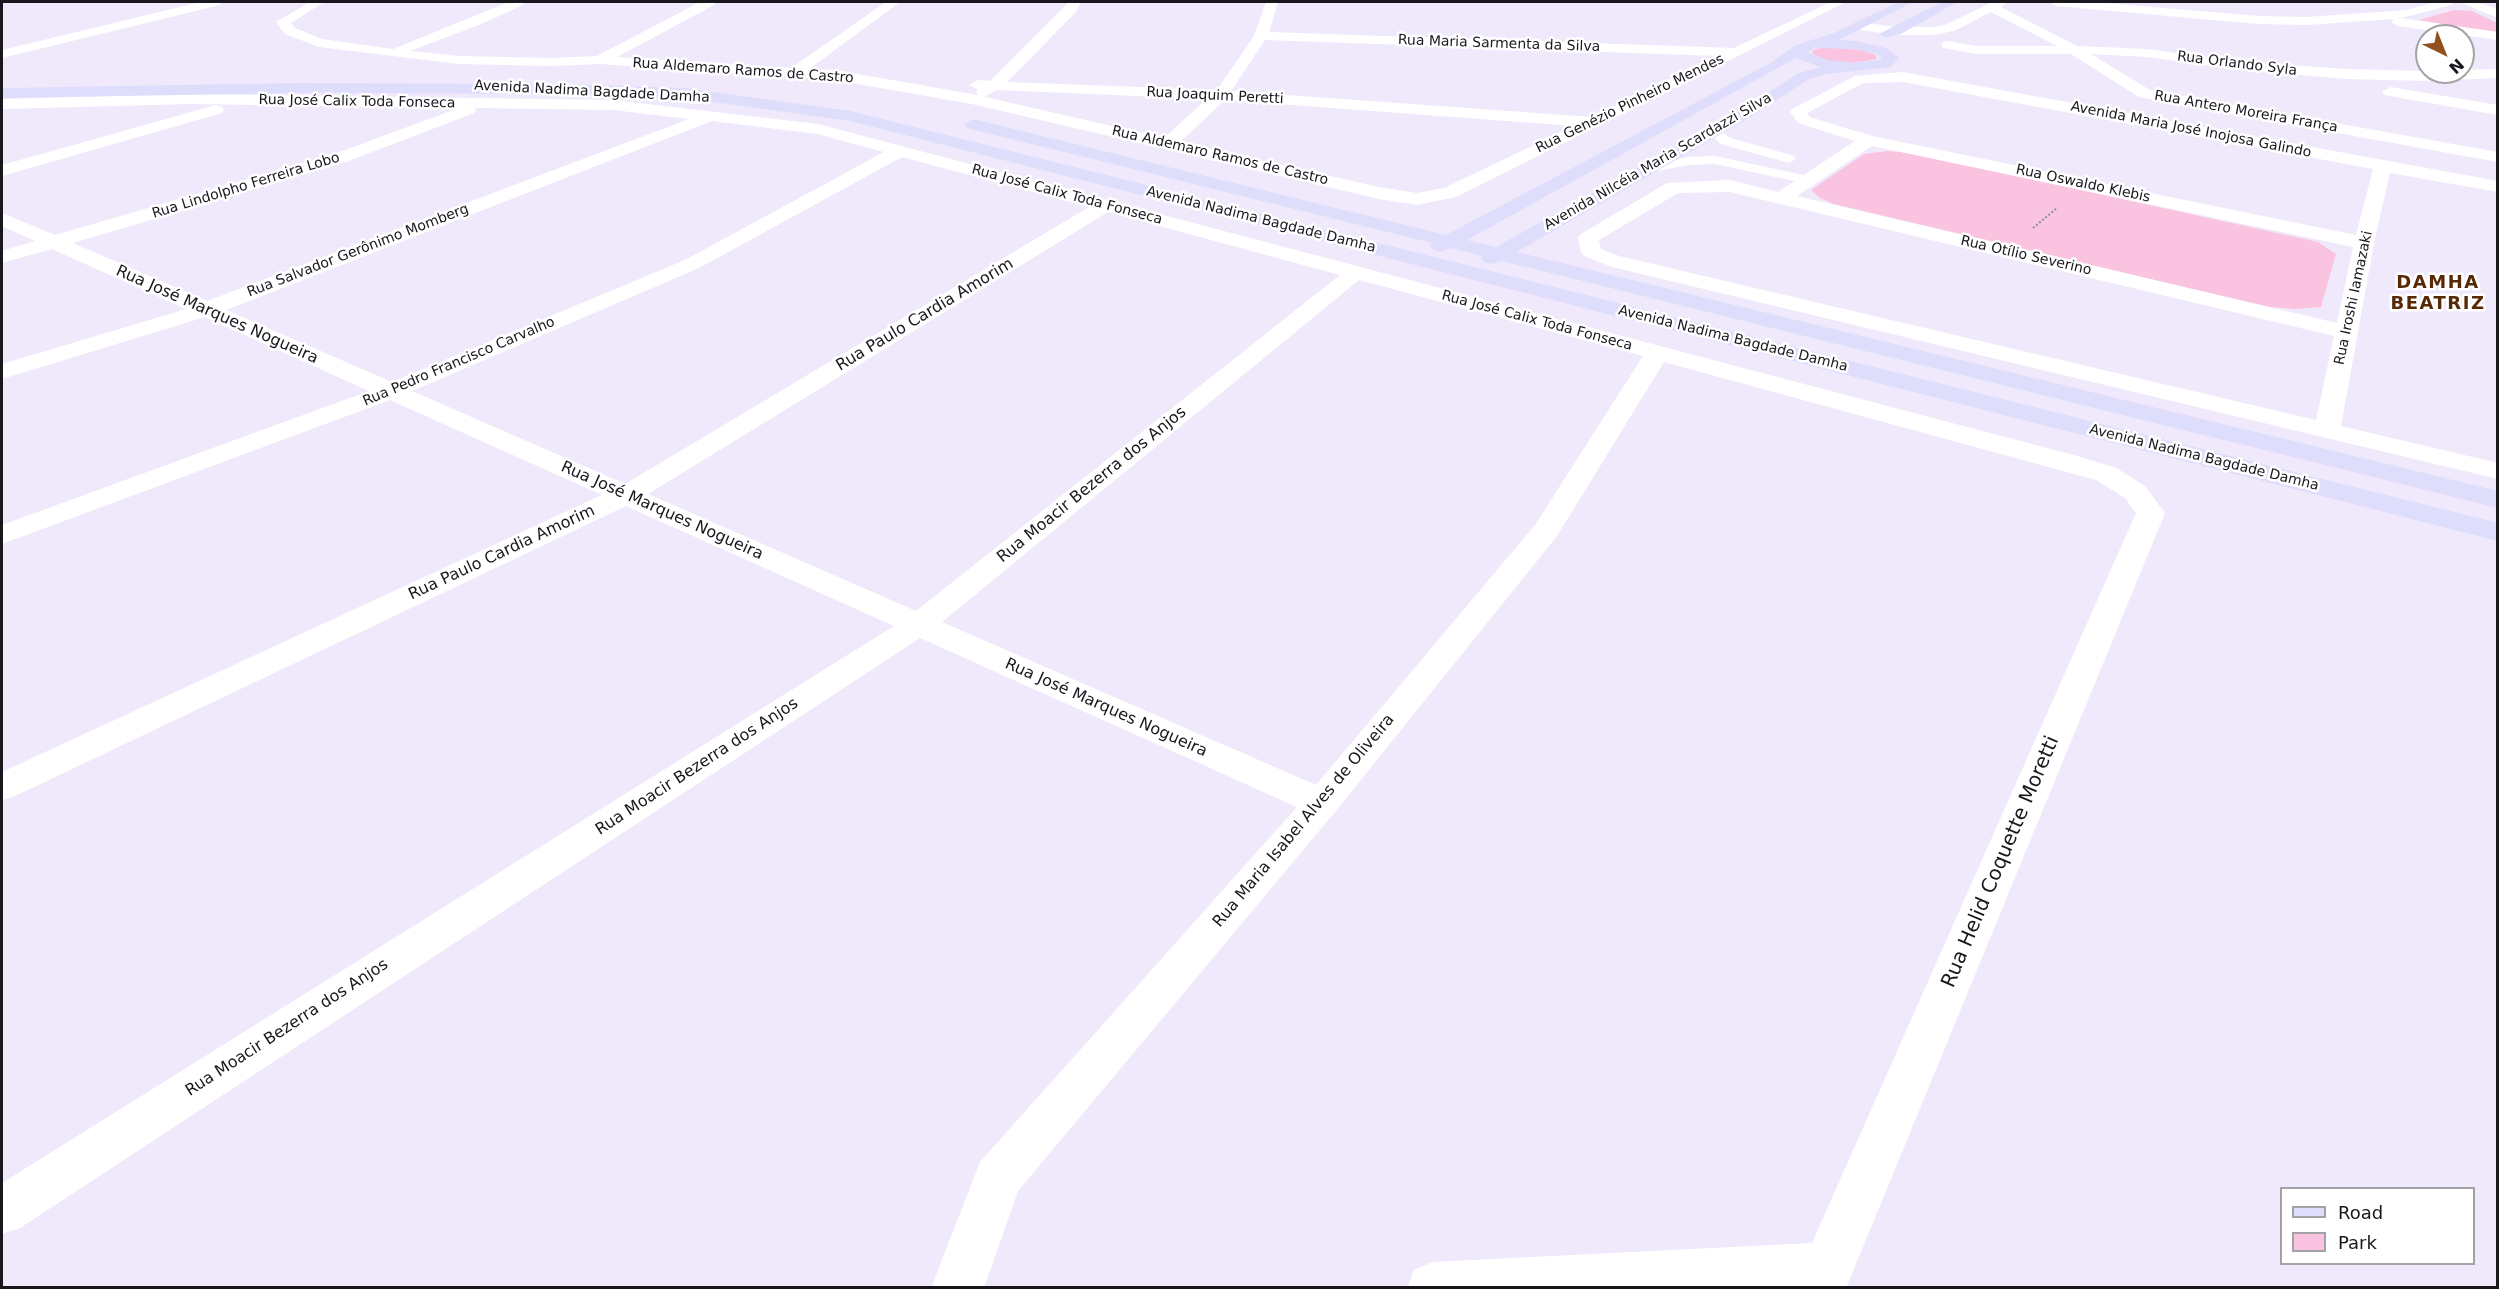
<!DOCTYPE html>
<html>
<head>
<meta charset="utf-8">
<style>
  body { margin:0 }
  #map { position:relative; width:2499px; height:1289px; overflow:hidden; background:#f0e9fb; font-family:"DejaVu Sans",sans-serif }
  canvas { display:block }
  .frame { position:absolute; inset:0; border:3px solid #19171d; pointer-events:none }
  .legend { position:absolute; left:2280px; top:1187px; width:195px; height:78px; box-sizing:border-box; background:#fff; border:2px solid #a3a2a5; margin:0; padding:8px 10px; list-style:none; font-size:18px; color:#19171d }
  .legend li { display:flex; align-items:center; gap:12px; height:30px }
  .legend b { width:30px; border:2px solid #a3a2a5 }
  .north { position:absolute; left:2415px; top:24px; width:60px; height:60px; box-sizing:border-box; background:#fff; border:2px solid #a3a2a5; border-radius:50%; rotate:137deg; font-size:16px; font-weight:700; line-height:24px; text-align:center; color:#19171d }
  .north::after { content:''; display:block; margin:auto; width:21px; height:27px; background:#924f20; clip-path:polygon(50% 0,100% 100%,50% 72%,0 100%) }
</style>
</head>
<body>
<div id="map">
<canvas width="2499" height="1289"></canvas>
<div class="frame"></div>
<ul class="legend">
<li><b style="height:8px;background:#dedefc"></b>Road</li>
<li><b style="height:16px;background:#fac3df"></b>Park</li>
</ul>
<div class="north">N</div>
</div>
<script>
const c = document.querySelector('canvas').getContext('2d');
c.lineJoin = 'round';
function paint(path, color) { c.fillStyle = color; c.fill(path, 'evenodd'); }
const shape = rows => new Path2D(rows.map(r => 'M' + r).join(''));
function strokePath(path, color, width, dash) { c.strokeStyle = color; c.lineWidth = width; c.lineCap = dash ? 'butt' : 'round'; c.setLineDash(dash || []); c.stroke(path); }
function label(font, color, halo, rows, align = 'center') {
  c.font = font + ' "DejaVu Sans",sans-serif'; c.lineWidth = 5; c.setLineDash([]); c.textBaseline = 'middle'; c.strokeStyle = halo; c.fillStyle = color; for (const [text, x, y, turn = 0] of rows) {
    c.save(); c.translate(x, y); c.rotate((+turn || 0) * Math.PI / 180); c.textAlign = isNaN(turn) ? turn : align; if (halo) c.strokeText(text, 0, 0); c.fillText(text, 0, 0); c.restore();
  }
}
paint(shape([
  [2454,10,2472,11,2497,23,2497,34,2419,20],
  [1825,47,1861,50,1876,55,1877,59,1853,63,1828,61,1813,54,1812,51,1816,49],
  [1887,151,1912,153,2318,242,2336,254,2321,307,2295,309,2269,307,1834,204,1820,198,1811,190,1864,154]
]), '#fac3df');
strokePath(shape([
  [2033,228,2057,208]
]), '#948f9c', 2, [2, 2]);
paint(shape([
  [1714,127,1731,138,1794,156,1796,159,1789,163,1721,144,1707,131,1714,127],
  [1715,156,1808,176,1815,180,1808,184,1715,164,1689,165,1647,173,1640,169,1647,165,1689,157,1715,156]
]), '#fff');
paint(shape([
  [201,2,221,2,220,5,2,58,2,50,201,2],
  [310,2,324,2,291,23,295,28,322,39,393,49,509,2,524,2,523,5,479,25,410,51,459,56,553,58,597,56,700,2,715,2,714,5,617,57,791,68,886,2,900,2,809,69,835,70,972,94,1164,138,1207,99,997,90,984,97,978,95,976,92,978,90,969,85,977,80,990,81,1069,2,1081,2,1075,13,1007,82,1217,90,1254,36,1266,2,1278,2,1269,32,1734,48,1831,2,1846,2,1456,197,1417,205,1379,199,972,104,835,80,600,64,553,66,459,64,319,47,285,34,276,22,310,2],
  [1265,40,1718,56,1592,117,1231,91,1265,40],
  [1225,100,1574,126,1444,188,1417,193,1379,187,1180,142,1225,100],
  [1992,2,2007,2,2001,7,2077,46,2147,49,2242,62,2347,69,2463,72,2463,70,2498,69,2498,78,2430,81,2347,79,2242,70,2147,57,2091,54,2150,90,2498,152,2498,162,2139,97,2071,54,1977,54,1943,48,1941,45,1943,42,1948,41,1977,46,2057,46,1991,12,1954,31,1933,35,1896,35,1859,30,1852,26,1859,22,1896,27,1933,27,1945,25,1992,2],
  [2050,2,2094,2,2258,16,2306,17,2407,10,2435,2,2453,2,2452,5,2401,18,2498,32,2498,40,2398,26,2391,22,2394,19,2306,25,2258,24,2056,6,2050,2],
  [2460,2,2476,2,2498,9,2498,18,2460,2],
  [1903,72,2498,181,2498,192,2390,173,2374,243,2341,426,2498,463,2498,479,1612,267,1584,256,1581,252,1578,238,1581,234,1667,183,1730,180,1778,192,1855,141,1798,123,1790,112,1792,109,1855,76,1903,72],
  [1903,82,2373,169,2356,235,1872,136,1810,117,1807,113,1863,83,1903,82],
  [1872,146,2353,247,2337,323,1797,196,1872,146],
  [1730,192,2334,336,2316,420,1619,256,1601,249,1599,240,1678,193,1730,192],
  [2390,87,2498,105,2498,115,2384,95,2382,92,2390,87],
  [190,94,613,100,818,124,2081,457,2116,468,2145,486,2165,513,1846,1288,1407,1288,1414,1270,1433,1262,1812,1243,2136,513,2125,498,2096,480,1664,362,1557,536,1335,812,1018,1191,984,1288,931,1288,980,1162,1297,807,920,638,20,1228,2,1234,2,1183,894,626,626,506,15,796,2,800,2,772,602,495,390,400,2,544,2,525,369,391,205,317,2,379,2,364,186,309,52,249,2,263,2,251,35,241,2,226,2,213,55,235,334,154,459,108,190,104,2,109,2,99,190,94],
  [475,108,613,110,689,119,207,301,73,243,346,162,474,113,476,110,475,108],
  [712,121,817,134,884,152,685,260,392,382,226,310,712,121],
  [902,157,1089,207,625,484,412,391,699,268,902,157],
  [1108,212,1340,275,916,611,648,494,1108,212],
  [1359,280,1643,356,1535,525,1316,785,942,622,1359,280],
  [216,105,222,107,224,110,222,113,2,176,2,165,216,105]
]), '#fff');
paint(shape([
  [1898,2,1913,2,1839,40,1856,41,1886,48,1899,58,1891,67,1827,74,1809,79,1752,116,1517,252,2498,491,2498,508,1502,261,1491,264,1484,262,1481,258,1482,256,1451,248,1440,252,1433,250,1430,246,1432,243,967,128,965,124,973,119,1446,235,1772,62,1796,45,1834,33,1898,2],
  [1815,48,1856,49,1876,54,1883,59,1857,63,1828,60,1807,52,1815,48],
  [1796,58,1820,67,1799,73,1740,110,1496,247,1467,240,1796,58],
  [1942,2,1957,2,1901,34,1886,38,1879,34,1942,2],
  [298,83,566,84,684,88,850,111,2498,523,2498,541,850,121,684,98,566,94,298,93,2,98,2,88,298,83]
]), '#dedefc');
label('14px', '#19171d', '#fff', [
  ["Rua Maria Sarmenta da Silva",1499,44,2],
  ["Rua Orlando Syla",2237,64,7],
  ["Rua Aldemaro Ramos de Castro",743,71,4],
  ["Avenida Nadima Bagdade Damha",592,92,3],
  ["Rua Joaquim Peretti",1215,96,3],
  ["Rua José Calix Toda Fonseca",357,102,1],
  ["Rua Genézio Pinheiro Mendes",1630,104,-26],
  ["Rua Antero Moreira França",2246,112,10],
  ["Avenida Maria José Inojosa Galindo",2191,130,11],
  ["Rua Aldemaro Ramos de Castro",1220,156,13],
  ["Avenida Nilcéia Maria Scardazzi Silva",1658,162,-30],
  ["Rua Oswaldo Klebis",2083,184,12],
  ["Rua Lindolpho Ferreira Lobo",246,186,-17],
  ["Rua José Calix Toda Fonseca",1067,195,15],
  ["Avenida Nadima Bagdade Damha",1261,220,14],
  ["Rua Salvador Gerônimo Momberg",358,251,-21],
  ["Rua Otílio Severino",2026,256,13],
  ["Rua Iroshi Iamazaki",2354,298,-78],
  ["Rua José Calix Toda Fonseca",1537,321,15],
  ["Avenida Nadima Bagdade Damha",1733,339,14],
  ["Rua Pedro Francisco Carvalho",459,362,-23],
  ["Avenida Nadima Bagdade Damha",2204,458,14]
]);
label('16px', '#19171d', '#fff', [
  ["Rua José Marques Nogueira",217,315,24],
  ["Rua Paulo Cardia Amorim",925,315,-31],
  ["Rua Moacir Bezerra dos Anjos",1092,485,-39],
  ["Rua José Marques Nogueira",662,511,24],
  ["Rua Paulo Cardia Amorim",502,553,-25],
  ["Rua José Marques Nogueira",1106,708,24],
  ["Rua Moacir Bezerra dos Anjos",697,767,-33],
  ["Rua Maria Isabel Alves de Oliveira",1304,821,-50],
  ["Rua Moacir Bezerra dos Anjos",287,1028,-33]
]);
c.letterSpacing = '1.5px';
label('bold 18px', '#572907', '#fff', [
  ["DAMHA",2438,283],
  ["BEATRIZ",2438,304]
]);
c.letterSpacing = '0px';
label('20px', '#19171d', '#fff', [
  ["Rua Helid Coquette Moretti",2001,862,-67]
]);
</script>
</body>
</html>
